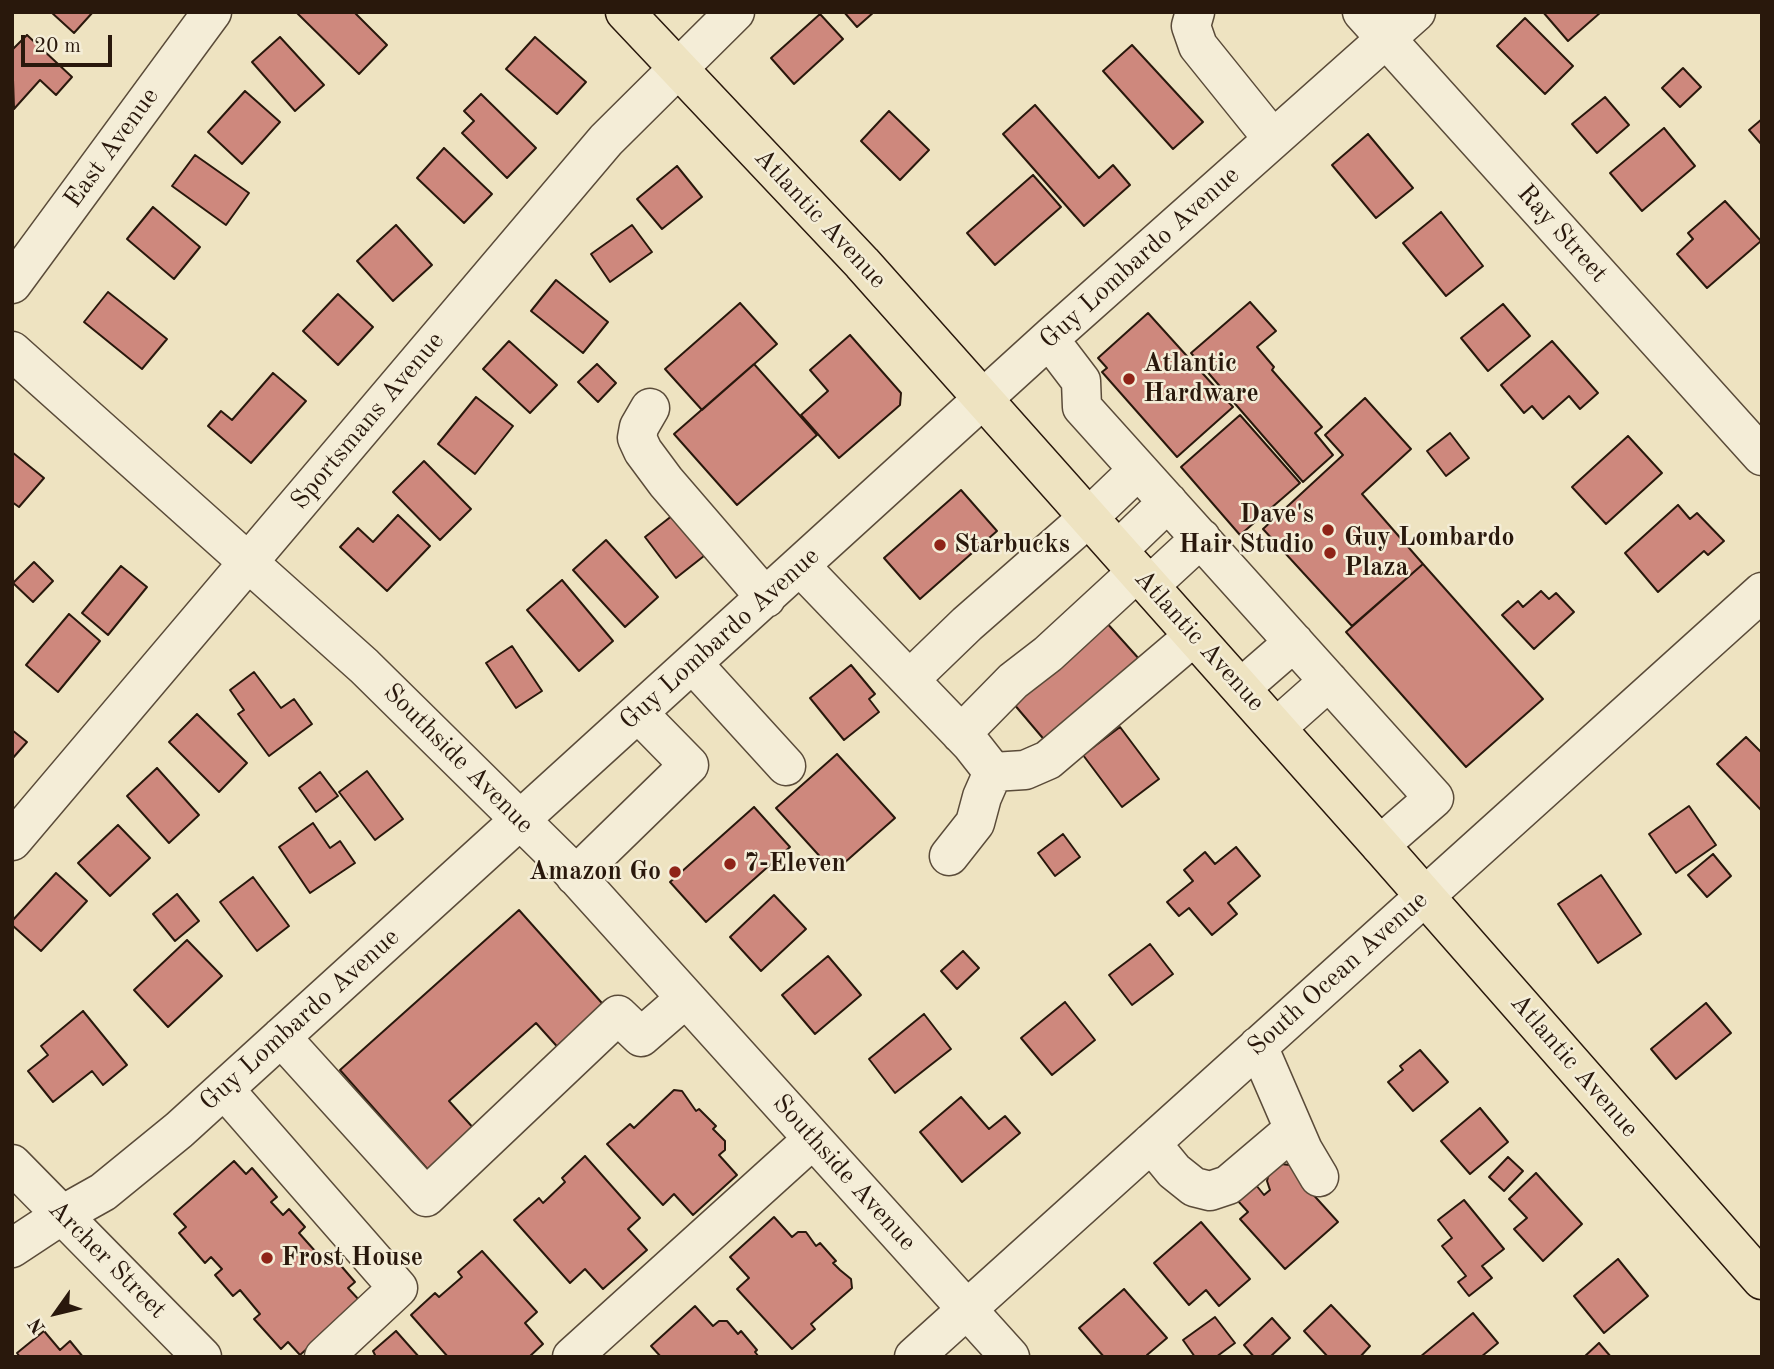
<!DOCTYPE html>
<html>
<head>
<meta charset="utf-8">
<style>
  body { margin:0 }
  #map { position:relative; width:1774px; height:1369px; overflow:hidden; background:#eee3c1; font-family:"Old Standard TT",serif }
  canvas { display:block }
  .frame { position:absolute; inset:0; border:14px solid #29180c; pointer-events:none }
  .north { position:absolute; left:21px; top:1278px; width:70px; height:70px; -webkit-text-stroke:5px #f4edd7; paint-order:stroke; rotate:236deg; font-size:19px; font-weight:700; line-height:28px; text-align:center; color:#29180c }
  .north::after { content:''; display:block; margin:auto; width:24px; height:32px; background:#29180c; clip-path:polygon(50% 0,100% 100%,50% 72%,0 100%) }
  .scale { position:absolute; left:21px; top:35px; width:91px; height:32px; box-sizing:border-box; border:4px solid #29180c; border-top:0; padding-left:9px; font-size:21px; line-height:24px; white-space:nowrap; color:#29180c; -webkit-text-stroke:5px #f4edd7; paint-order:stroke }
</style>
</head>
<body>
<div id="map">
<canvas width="1774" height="1369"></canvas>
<div class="frame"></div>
<div class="north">N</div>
<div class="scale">20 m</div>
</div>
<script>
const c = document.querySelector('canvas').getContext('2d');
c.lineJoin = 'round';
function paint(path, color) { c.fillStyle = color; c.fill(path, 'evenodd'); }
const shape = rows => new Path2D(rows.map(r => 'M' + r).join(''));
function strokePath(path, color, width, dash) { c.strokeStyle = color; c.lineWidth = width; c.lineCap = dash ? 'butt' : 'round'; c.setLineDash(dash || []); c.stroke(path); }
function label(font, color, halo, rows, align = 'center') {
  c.font = font + ' "Old Standard TT",serif'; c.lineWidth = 5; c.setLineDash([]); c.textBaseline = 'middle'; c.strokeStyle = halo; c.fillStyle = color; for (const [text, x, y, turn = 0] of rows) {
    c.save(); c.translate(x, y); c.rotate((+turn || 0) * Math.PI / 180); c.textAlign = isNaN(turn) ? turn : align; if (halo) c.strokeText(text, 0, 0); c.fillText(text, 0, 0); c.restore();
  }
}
const building = shape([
  [51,12,93,12,74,33,51,12],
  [296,12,354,12,387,45,359,74,296,12],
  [844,12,874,12,857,27,844,12],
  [1543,12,1601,12,1568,41,1543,12],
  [820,14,843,39,794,84,771,58,820,14],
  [1525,18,1573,66,1545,94,1497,46,1525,18],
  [27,35,72,77,56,95,40,80,14,109,12,50,27,35],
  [280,37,324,85,295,111,252,62,280,37],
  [535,37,586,82,557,114,506,69,535,37],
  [1132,45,1203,122,1173,149,1103,71,1132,45],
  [1683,68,1701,87,1680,107,1662,88,1683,68],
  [245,91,280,122,242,164,208,132,245,91],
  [481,94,536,148,507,178,462,133,474,121,464,111,481,94],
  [1605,97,1629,125,1597,153,1572,124,1605,97],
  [1035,105,1099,178,1113,165,1130,185,1084,226,1003,134,1035,105],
  [889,111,929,150,900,180,861,141,889,111],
  [1762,119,1762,145,1749,130,1762,119],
  [1664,128,1695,166,1642,211,1610,173,1664,128],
  [1368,134,1413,188,1376,218,1332,165,1368,134],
  [444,148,492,194,464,223,417,178,444,148],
  [195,155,249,193,226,225,172,186,195,155],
  [677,166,702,197,662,229,637,199,677,166],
  [1033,175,1061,207,995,265,967,233,1033,175],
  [1725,201,1761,241,1707,288,1677,254,1693,239,1688,233,1725,201],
  [153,207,200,247,174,279,127,239,153,207],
  [1441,212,1483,266,1446,296,1403,243,1441,212],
  [396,225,432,265,393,301,357,261,396,225],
  [632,225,652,252,610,282,591,254,632,225],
  [556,280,608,322,583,353,531,311,556,280],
  [108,292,167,339,142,369,84,322,108,292],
  [338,294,373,327,338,365,303,331,338,294],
  [1250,302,1276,331,1257,347,1274,367,1272,370,1322,427,1315,433,1333,455,1303,482,1191,353,1250,302],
  [740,303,777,344,702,410,665,369,740,303],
  [1503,304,1530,336,1488,371,1461,338,1503,304],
  [1148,313,1233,407,1177,457,1102,372,1107,368,1098,358,1148,313],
  [850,335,901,393,900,405,839,458,801,415,828,391,810,370,850,335],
  [509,341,557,385,530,413,483,369,509,341],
  [1552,341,1598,393,1580,409,1569,396,1543,419,1532,406,1524,413,1501,385,1552,341],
  [597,364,616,383,598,402,578,382,597,364],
  [754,364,817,435,737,505,674,434,754,364],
  [273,373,306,401,251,463,208,426,221,411,232,420,273,373],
  [476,397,513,426,475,474,438,444,476,397],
  [1365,398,1411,449,1362,494,1423,564,1352,626,1263,529,1343,455,1325,435,1365,398],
  [1240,415,1300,483,1240,535,1181,467,1240,415],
  [1450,433,1469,458,1446,476,1427,451,1450,433],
  [1628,436,1662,473,1606,524,1572,487,1628,436],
  [12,452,44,478,19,507,12,502,12,452],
  [424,461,471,509,440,540,393,492,424,461],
  [961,490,997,531,920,599,884,558,961,490],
  [1678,505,1690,519,1697,513,1724,541,1708,555,1704,551,1658,592,1625,553,1678,505],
  [678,511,709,552,676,578,645,537,678,511],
  [398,515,430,546,387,591,340,547,358,528,373,542,398,515],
  [606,540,658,597,625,627,573,570,606,540],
  [34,562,53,581,33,602,13,583,34,562],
  [1423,564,1543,699,1466,767,1346,632,1423,564],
  [121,566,147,587,108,635,82,613,121,566],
  [562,580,613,641,579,671,527,610,562,580],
  [1541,591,1549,599,1556,593,1574,612,1534,649,1502,615,1518,601,1523,607,1541,591],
  [69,614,100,641,58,692,26,665,69,614],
  [1105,621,1140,660,1047,743,1013,703,1105,621],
  [512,646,542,691,516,708,486,663,512,646],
  [851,665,875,694,869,699,879,712,844,740,810,698,851,665],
  [254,672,281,708,294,699,312,724,269,756,238,714,244,710,230,690,254,672],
  [197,714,247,763,219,792,169,742,197,714],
  [1120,727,1159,779,1122,807,1083,755,1120,727],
  [12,730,27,742,12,759,12,730],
  [1746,737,1762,753,1762,811,1717,764,1746,737],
  [837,754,895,818,834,872,776,808,837,754],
  [157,768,199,815,169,843,127,796,157,768],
  [367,771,403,819,375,840,339,792,367,771],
  [320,772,338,796,316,812,299,788,320,772],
  [1689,806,1716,845,1676,873,1649,834,1689,806],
  [754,807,790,847,706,922,670,882,754,807],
  [313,823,330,848,340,841,355,863,310,893,279,847,313,823],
  [118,825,150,858,110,896,78,863,118,825],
  [1063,834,1080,857,1055,876,1038,853,1063,834],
  [1236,847,1260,876,1228,903,1237,914,1212,935,1189,908,1179,916,1167,902,1193,881,1184,870,1205,852,1215,864,1236,847],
  [1713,854,1731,876,1707,897,1688,875,1713,854],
  [56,873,87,901,41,951,12,925,12,921,56,873],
  [1601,875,1641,934,1598,963,1558,904,1601,875],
  [253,877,289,926,257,951,220,902,253,877],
  [177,894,199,921,175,941,153,914,177,894],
  [774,895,806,929,761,971,730,937,774,895],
  [519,910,609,1011,562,1052,536,1023,449,1101,476,1131,430,1172,340,1070,519,910],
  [187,940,222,976,168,1027,134,990,187,940],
  [1150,944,1173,974,1132,1005,1109,975,1150,944],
  [963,951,979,968,957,989,941,971,963,951],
  [828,956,861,995,815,1034,782,995,828,956],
  [1065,1002,1095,1040,1052,1075,1021,1038,1065,1002],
  [1706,1003,1731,1033,1676,1079,1651,1049,1706,1003],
  [83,1011,127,1065,103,1085,92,1071,53,1102,28,1071,48,1055,41,1046,83,1011],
  [924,1014,951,1049,895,1093,869,1059,924,1014],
  [1420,1050,1448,1082,1413,1111,1388,1082,1403,1070,1400,1066,1420,1050],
  [674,1090,682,1091,696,1111,699,1109,716,1126,713,1129,725,1141,725,1150,719,1155,737,1175,693,1215,674,1194,663,1205,607,1144,630,1124,634,1128,674,1090],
  [961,1097,989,1129,1005,1116,1020,1133,962,1182,920,1132,961,1097],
  [1480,1108,1508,1142,1470,1174,1441,1141,1480,1108],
  [585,1156,640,1218,628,1229,647,1250,603,1289,585,1269,570,1283,514,1220,539,1198,543,1203,565,1182,562,1178,585,1156],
  [1508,1157,1523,1171,1504,1191,1489,1177,1508,1157],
  [234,1161,246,1174,252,1168,277,1197,271,1202,283,1215,289,1209,305,1227,299,1233,323,1260,330,1253,355,1282,348,1288,360,1301,300,1355,288,1342,281,1349,254,1319,260,1314,240,1290,233,1296,215,1275,222,1269,211,1257,205,1263,179,1233,186,1227,174,1214,234,1161],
  [1281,1164,1290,1165,1296,1170,1300,1180,1338,1222,1285,1269,1240,1219,1248,1212,1238,1201,1256,1185,1264,1195,1270,1190,1267,1181,1269,1173,1281,1164],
  [1536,1173,1582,1224,1543,1261,1514,1229,1527,1218,1509,1199,1536,1173],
  [1464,1200,1504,1249,1482,1266,1492,1278,1469,1296,1458,1282,1466,1276,1442,1246,1452,1238,1438,1220,1464,1200],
  [774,1217,792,1237,798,1232,806,1232,816,1246,820,1243,836,1261,833,1263,840,1270,851,1279,852,1288,811,1324,815,1329,792,1349,737,1289,749,1278,730,1257,774,1217],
  [1201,1222,1250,1279,1219,1306,1206,1290,1189,1305,1154,1263,1201,1222],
  [482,1251,537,1312,525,1323,543,1344,529,1357,448,1357,411,1315,435,1293,439,1297,462,1277,458,1272,482,1251],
  [1618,1259,1648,1296,1604,1333,1574,1296,1618,1259],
  [1124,1289,1167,1338,1147,1355,1148,1357,1104,1357,1079,1328,1124,1289],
  [1331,1305,1370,1346,1360,1357,1328,1357,1304,1331,1331,1305],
  [695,1306,713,1326,719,1321,727,1321,738,1334,741,1331,757,1350,755,1352,759,1357,661,1357,651,1346,695,1306],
  [1473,1313,1498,1343,1481,1357,1420,1357,1473,1313],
  [1215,1317,1235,1343,1216,1357,1195,1357,1183,1340,1215,1317],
  [1272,1318,1290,1338,1270,1357,1254,1357,1244,1345,1272,1318],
  [44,1331,60,1350,70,1341,83,1357,20,1357,17,1353,44,1331],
  [396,1331,419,1357,376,1357,373,1351,396,1331],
  [1599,1343,1611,1357,1584,1357,1599,1343]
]);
paint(building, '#ce887d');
strokePath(building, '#29180c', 2);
const minor = shape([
  [1195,12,1191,26,1198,46,1273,139],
  [1362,12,1762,456],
  [12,284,212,12],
  [1049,339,1081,381,1082,407,1434,798,1380,845],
  [12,351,364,666,565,864,1010,1357],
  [650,408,639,427,637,438,643,451,666,482,766,598],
  [1118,550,1168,502],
  [800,566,971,744,993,772,982,797,975,823,949,856],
  [1150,585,1201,538],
  [693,664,786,766],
  [910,679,967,624,1089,517,1138,470],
  [1241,688,1294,642],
  [1276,728,1329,681],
  [961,734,1013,681,1048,654,1137,572],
  [993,772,1025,770,1048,760,1194,636],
  [12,841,606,140,735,12],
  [575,876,689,765,638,713],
  [281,1037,426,1197,618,1015,641,1037,686,998],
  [1258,1046,1303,1150,1319,1177],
  [224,1089,398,1288,324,1357],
  [1151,1143,1174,1171,1194,1187,1210,1191,1228,1185,1294,1129],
  [12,1164,202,1357],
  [12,1248,62,1215,103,1192,179,1130,1052,336,1416,12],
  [572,1357,813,1139],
  [914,1357,1762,592]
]);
const major = shape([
  [625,12,862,263,1380,845,1762,1280]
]);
strokePath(minor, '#5a4b39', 41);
strokePath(major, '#29180c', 41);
strokePath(minor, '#f4edd7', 38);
strokePath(major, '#eee3c1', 38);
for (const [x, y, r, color] of [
  [1129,379,7,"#8f2418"],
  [1328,530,7,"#8f2418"],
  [940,545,7,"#8f2418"],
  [1330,553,7,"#8f2418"],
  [730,864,7,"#8f2418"],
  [675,872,7,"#8f2418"],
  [267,1258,7,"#8f2418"]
]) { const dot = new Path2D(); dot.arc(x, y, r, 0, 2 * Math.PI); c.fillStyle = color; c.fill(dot); strokePath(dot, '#f4edd7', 2.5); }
label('26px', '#29180c', '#f4edd7', [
  ["East Avenue",112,148,-54],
  ["Atlantic Avenue",820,219,47],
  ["Ray Street",1562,234,48],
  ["Guy Lombardo Avenue",1140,258,-42],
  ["Sportsmans Avenue",368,421,-50],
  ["Guy Lombardo Avenue",720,639,-42],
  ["Atlantic Avenue",1199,641,48],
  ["Southside Avenue",458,759,45],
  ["South Ocean Avenue",1338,974,-42],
  ["Guy Lombardo Avenue",300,1020,-42],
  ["Atlantic Avenue",1574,1066,49],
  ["Southside Avenue",844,1173,48],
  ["Archer Street",107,1260,45]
]);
label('bold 26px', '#29180c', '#f4edd7', [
  ["Atlantic",1143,364],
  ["Hardware",1143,394],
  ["Dave's",1314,515,"right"],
  ["Hair Studio",1314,545,"right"],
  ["Guy Lombardo",1344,538],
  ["Plaza",1344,568],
  ["Starbucks",954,545],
  ["7-Eleven",744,864],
  ["Amazon Go",661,872,"right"],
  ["Frost House",281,1258]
], 'left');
</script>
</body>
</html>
